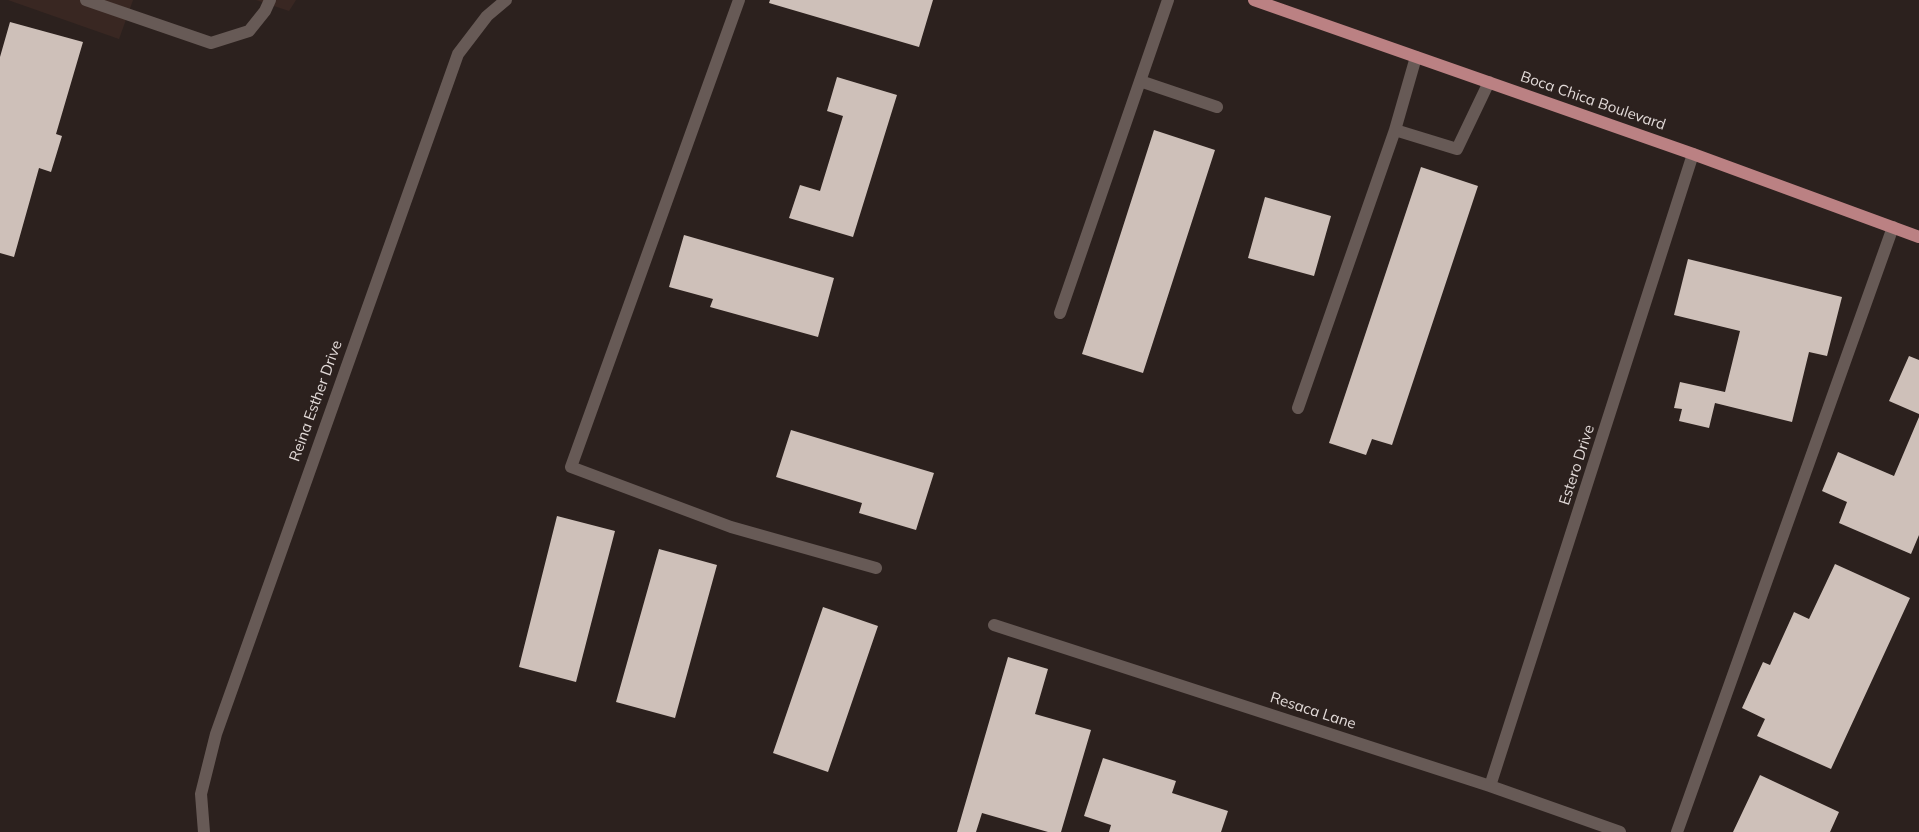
<!DOCTYPE html>
<html>
<head>
<meta charset="utf-8">
<style>
  body { margin:0 }
  canvas { display:block; background:#2c211e }
</style>
</head>
<body>
<canvas width="1919" height="832"></canvas>
<script>
const c = document.querySelector('canvas').getContext('2d');
c.lineJoin = 'round';
function paint(path, color) { c.fillStyle = color; c.fill(path, 'evenodd'); }
const shape = rows => new Path2D(rows.map(r => 'M' + r).join(''));
function strokePath(path, color, width, dash) { c.strokeStyle = color; c.lineWidth = width; c.lineCap = dash ? 'butt' : 'round'; c.setLineDash(dash || []); c.stroke(path); }
function label(font, color, halo, rows, align = 'center') {
  c.font = font + ' Mulish,sans-serif'; c.lineWidth = 5; c.setLineDash([]); c.textBaseline = 'middle'; c.strokeStyle = halo; c.fillStyle = color; for (const [text, x, y, turn = 0] of rows) {
    c.save(); c.translate(x, y); c.rotate((+turn || 0) * Math.PI / 180); c.textAlign = isNaN(turn) ? turn : align; if (halo) c.strokeText(text, 0, 0); c.fillText(text, 0, 0); c.restore();
  }
}
paint(shape([
  [8,0,133,0,119,39],
  [256,0,296,0,289,11]
]), '#392722');
paint(shape([
  [770,0,933,0,919,47,769,3],
  [10,22,83,42,56,134,62,136,51,172,39,168,14,257,0,253,0,57],
  [837,77,897,95,853,237,789,218,800,185,820,191,843,116,827,111],
  [1154,130,1215,150,1143,373,1082,354],
  [1421,167,1478,186,1392,445,1372,439,1366,455,1329,443],
  [1265,197,1331,216,1314,276,1248,258],
  [684,235,834,278,818,337,710,307,713,299,669,287],
  [1688,259,1842,297,1827,356,1809,352,1792,422,1715,403,1709,428,1679,421,1682,409,1674,408,1680,382,1725,392,1740,331,1674,315],
  [1909,356,1919,360,1919,414,1889,401],
  [1919,417,1919,535,1911,554,1839,523,1847,502,1822,491,1838,452,1894,476],
  [791,430,934,473,916,530,859,513,862,503,776,477],
  [557,516,615,531,576,682,519,667],
  [659,549,717,565,675,718,616,702],
  [1835,564,1910,598,1831,769,1757,736,1765,719,1742,708,1763,662,1770,665,1794,612,1809,619],
  [823,607,878,626,828,772,773,753],
  [1008,657,1048,669,1035,714,1091,730,1061,832,1048,832,982,813,976,832,957,832],
  [1103,758,1176,781,1172,793,1228,811,1221,832,1109,832,1111,825,1084,816],
  [1760,775,1839,812,1830,832,1733,832]
]), '#cec0b9');
strokePath(shape([
  [86,0,211,43,249,31,265,11,270,0],
  [739,0,571,467,731,527,876,568],
  [1416,57,1395,130,1457,149,1489,82],
  [1140,81,1217,107],
  [1060,313,1168,0],
  [1298,408,1395,130],
  [1677,832,1893,227]
]), '#675a56', 12);
strokePath(shape([
  [994,625,1490,786,1620,832],
  [1490,786,1693,154],
  [204,832,201,794,216,734,458,54,487,16,506,0]
]), '#675a56', 12);
strokePath(shape([
  [1254,0,1693,154,1919,237]
]), '#bb8183', 12);
label('15px', '#e2dad8', '#2c211e', [
  ["Boca Chica Boulevard",1593,101,19],
  ["Reina Esther Drive",316,401,-70],
  ["Estero Drive",1577,465,-72],
  ["Resaca Lane",1313,711,18]
]);
</script>
</body>
</html>
